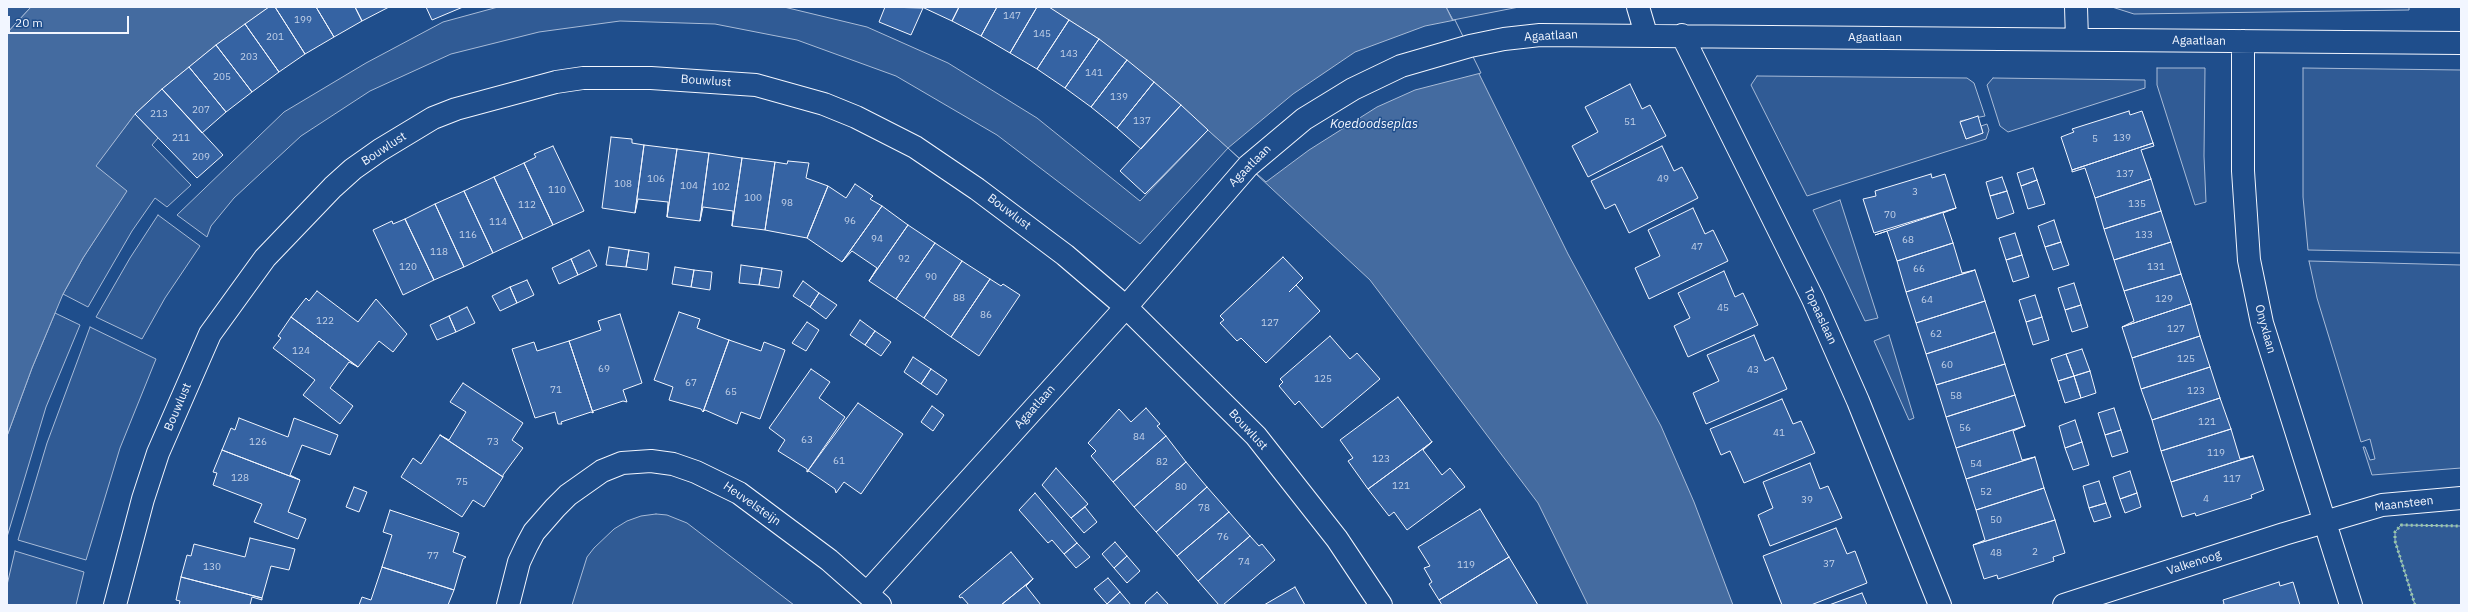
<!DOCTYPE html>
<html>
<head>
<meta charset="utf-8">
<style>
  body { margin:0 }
  #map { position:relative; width:2468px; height:612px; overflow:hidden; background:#1f4e8c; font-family:"IBM Plex Sans",sans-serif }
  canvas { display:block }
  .frame { position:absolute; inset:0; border:8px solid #f2f6ff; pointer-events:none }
  .scale { position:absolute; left:8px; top:16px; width:121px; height:18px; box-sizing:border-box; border:2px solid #f2f6ff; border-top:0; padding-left:5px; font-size:12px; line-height:14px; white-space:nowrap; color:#f2f6ff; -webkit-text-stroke:3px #1f4e8c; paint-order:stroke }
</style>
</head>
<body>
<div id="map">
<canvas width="2468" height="612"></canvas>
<div class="frame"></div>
<div class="scale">20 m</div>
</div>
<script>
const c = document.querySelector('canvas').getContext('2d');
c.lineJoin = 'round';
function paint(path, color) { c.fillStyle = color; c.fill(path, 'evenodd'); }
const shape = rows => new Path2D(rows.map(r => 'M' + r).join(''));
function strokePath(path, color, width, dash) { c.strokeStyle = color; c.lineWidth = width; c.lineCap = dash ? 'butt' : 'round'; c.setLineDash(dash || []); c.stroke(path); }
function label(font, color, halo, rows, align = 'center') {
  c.font = font + ' "IBM Plex Sans",sans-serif'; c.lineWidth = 3; c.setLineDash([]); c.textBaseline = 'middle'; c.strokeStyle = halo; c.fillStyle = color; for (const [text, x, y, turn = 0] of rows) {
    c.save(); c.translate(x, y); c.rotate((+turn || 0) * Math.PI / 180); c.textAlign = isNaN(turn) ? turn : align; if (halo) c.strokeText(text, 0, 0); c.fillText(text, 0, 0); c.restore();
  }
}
const built = shape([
  [7,7,31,7,7,33,7,7],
  [498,7,784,7,867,27,948,63,1037,118,1140,201,1208,130,1228,148,1140,244,997,135,896,76,797,40,715,24,620,21,539,32,451,54,370,91,301,136,234,198,211,226,207,237,177,215,284,112,366,63,443,22,498,7],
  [1446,7,1519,7,1453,20,1446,7],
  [2112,7,2409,7,2409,10,2134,14,2112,7],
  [2157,68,2205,68,2204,156,2206,202,2195,205,2157,85,2157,68],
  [2303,68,2461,70,2461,253,2308,250,2303,197,2303,68],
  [1757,76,1967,78,1974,83,1985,116,1960,121,1966,139,1983,133,1981,126,1987,124,1989,130,1986,139,1807,196,1751,85,1757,76],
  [1993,78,2145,80,2145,88,2008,132,2000,126,1987,85,1993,78],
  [135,114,158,138,152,145,191,185,167,207,155,198,132,231,88,307,63,294,83,258,126,191,95,166,135,114],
  [1840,200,1878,318,1865,321,1813,210,1840,200],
  [158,215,200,246,165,298,142,339,96,317,130,258,158,215],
  [2309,261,2461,265,2461,468,2372,475,2363,447,2365,447,2370,460,2375,459,2370,439,2361,442,2317,298,2309,261],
  [55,313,80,325,46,407,7,537,7,436,32,368,55,313],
  [90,327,156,359,120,448,86,560,18,540,47,443,90,327],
  [1889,335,1914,418,1909,420,1874,341,1889,335],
  [656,514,667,515,687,523,794,605,572,605,587,557,594,548,614,529,627,521,641,516,656,514],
  [2401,525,2461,526,2461,605,2415,605,2395,541,2395,532,2401,525],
  [15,551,84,572,76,605,7,605,7,585,15,551]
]);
paint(built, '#305b95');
strokePath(built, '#a8bbd7', 1);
const water = shape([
  [31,7,269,7,216,45,162,89,135,114,96,166,127,191,83,258,63,294,32,368,7,436,7,33,31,7],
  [1048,7,1446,7,1568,254,1661,426,1694,502,1733,605,1588,605,1538,503,1370,280,1228,148,1154,82,1099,39,1048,7]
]);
paint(water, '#446ba0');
strokePath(water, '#a8bbd7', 1);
const pier = shape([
  [1455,20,1481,73,1415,90,1377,107,1309,150,1266,182,1228,148,1293,94,1355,52,1425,26,1455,20]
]);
paint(pier, '#1f4e8c');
strokePath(pier, '#a8bbd7', 1);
const building = shape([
  [269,7,275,7,305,54,279,72,245,24,269,7],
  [275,7,316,7,334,37,305,54,275,7],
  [316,7,355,7,362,21,334,37,316,7],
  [355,7,389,7,362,21,355,7],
  [426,7,463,7,432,20,426,7],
  [885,7,923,8,911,35,879,22,885,7],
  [922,7,959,7,952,21,922,7],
  [959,7,997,7,981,36,952,21,959,7],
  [997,7,1037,7,1010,53,981,36,997,7],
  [1037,7,1049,7,1069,20,1037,69,1010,53,1037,7],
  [1069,20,1099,39,1065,88,1037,69,1069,20],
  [245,24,279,72,252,92,216,45,245,24],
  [1099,39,1127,60,1091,107,1065,88,1099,39],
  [216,45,252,92,226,112,189,67,216,45],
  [1127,60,1154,82,1117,128,1091,107,1127,60],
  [189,67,226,112,202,133,162,89,189,67],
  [1154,82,1181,105,1141,149,1117,128,1154,82],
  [1630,84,1642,109,1650,105,1666,136,1588,177,1572,146,1598,132,1585,107,1630,84],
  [162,89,223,155,197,178,135,114,162,89],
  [1181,105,1208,130,1145,194,1120,171,1181,105],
  [2129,111,2130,115,2142,111,2153,143,2072,170,2061,137,2074,132,2072,129,2129,111],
  [1978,116,1983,133,1966,139,1960,122,1978,116],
  [611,137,632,139,632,143,644,145,635,213,602,208,611,137],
  [2153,143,2154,146,2141,150,2151,179,2095,198,2085,168,2072,172,2072,170,2153,143],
  [644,145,677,149,667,217,668,202,638,199,635,213,644,145],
  [553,146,584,211,553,225,524,163,536,157,534,154,553,146],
  [1662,146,1674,171,1682,167,1698,198,1629,233,1615,204,1605,209,1591,181,1662,146],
  [677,149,709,153,700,221,667,217,677,149],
  [709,153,742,158,732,226,733,211,703,207,700,221,709,153],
  [742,158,775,162,765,230,732,226,742,158],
  [788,161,809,163,806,178,828,186,807,238,765,230,775,162,787,164,788,161],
  [524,163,553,225,523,239,494,177,524,163],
  [2033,168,2037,180,2021,186,2017,173,2033,168],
  [1931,174,1932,178,1945,174,1956,208,1874,233,1863,199,1876,196,1875,191,1931,174],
  [494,177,523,239,493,253,464,191,494,177],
  [2002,177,2007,191,1990,196,1986,182,2002,177],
  [2151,179,2161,211,2104,229,2095,198,2151,179],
  [2037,180,2045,204,2028,209,2021,186,2037,180],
  [855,184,873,196,870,199,882,206,842,262,807,238,828,186,846,198,855,184],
  [464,191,493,253,464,267,435,204,464,191],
  [2007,191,2014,213,1997,219,1990,196,2007,191],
  [435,204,464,267,434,280,405,219,435,204],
  [882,206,908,225,869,281,877,268,852,251,842,262,882,206],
  [1693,208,1705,234,1713,230,1728,261,1649,299,1635,268,1660,256,1648,230,1693,208],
  [1956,208,1943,213,1953,243,1897,261,1887,231,1875,235,1956,208],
  [2161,211,2171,242,2114,260,2104,229,2161,211],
  [405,219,434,280,403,295,373,230,392,221,393,224,405,219],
  [2054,220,2061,242,2045,247,2038,226,2054,220],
  [908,225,935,243,896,299,869,281,908,225],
  [2015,233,2022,255,2006,260,1999,238,2015,233],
  [2061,242,2069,265,2053,270,2045,247,2061,242],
  [2171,242,2181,274,2124,291,2114,260,2171,242],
  [935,243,962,261,924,318,896,299,935,243],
  [1953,243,1962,273,1975,270,1906,292,1897,261,1953,243],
  [609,247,629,250,626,267,606,265,609,247],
  [589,250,597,266,578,275,571,259,589,250],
  [629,250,649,253,647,270,626,267,629,250],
  [2022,255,2029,277,2013,282,2006,260,2022,255],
  [1283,257,1303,278,1289,292,1296,285,1320,311,1266,363,1241,338,1237,341,1220,323,1224,320,1220,316,1283,257],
  [571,259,578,275,559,284,552,268,571,259],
  [962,261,990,279,951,337,924,318,962,261],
  [741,265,762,268,759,285,739,283,741,265],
  [675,267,694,270,691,287,672,284,675,267],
  [762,268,782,271,779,288,759,285,762,268],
  [694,270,712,272,710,290,691,287,694,270],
  [1975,270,1985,301,1916,323,1906,292,1975,270],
  [1724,271,1735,297,1743,293,1758,325,1688,357,1674,326,1690,318,1678,293,1724,271],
  [2181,274,2191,304,2122,327,2134,321,2124,291,2181,274],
  [990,279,1001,286,1003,284,1020,295,979,356,951,337,990,279],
  [527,280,534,295,517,303,510,287,527,280],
  [803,281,819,293,810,307,793,296,803,281],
  [2074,283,2081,305,2065,310,2058,288,2074,283],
  [510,287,517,303,500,311,492,296,510,287],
  [317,291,358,322,376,299,407,334,393,352,379,341,358,367,291,317,306,298,309,301,317,291],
  [819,293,837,305,826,319,810,307,819,293],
  [2035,295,2042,317,2026,322,2019,300,2035,295],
  [1985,301,1995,332,1926,354,1916,323,1985,301],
  [2191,304,2200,336,2132,358,2122,327,2191,304],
  [2081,305,2088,327,2072,332,2065,310,2081,305],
  [467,307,475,323,456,332,449,316,467,307],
  [679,312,700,319,697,328,729,340,703,412,701,409,669,400,673,387,654,380,679,312],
  [620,314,642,383,623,390,627,402,623,401,593,411,593,413,569,341,601,330,598,321,620,314],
  [449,316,456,332,437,340,430,325,449,316],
  [291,317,358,367,349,362,330,388,353,406,340,424,303,395,315,380,273,348,281,338,278,336,291,317],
  [2042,317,2049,340,2033,345,2026,322,2042,317],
  [860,320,875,331,865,345,850,335,860,320],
  [807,322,819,330,806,351,792,343,807,322],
  [875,331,891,342,881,356,865,345,875,331],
  [1995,332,2005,364,1936,385,1926,354,1995,332],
  [1754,335,1765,361,1773,357,1787,389,1706,424,1693,393,1719,381,1707,355,1754,335],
  [1330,336,1350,359,1357,353,1380,379,1322,428,1299,401,1295,405,1279,386,1283,382,1280,379,1330,336],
  [2200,336,2210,367,2141,389,2132,358,2200,336],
  [729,340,761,351,764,342,785,350,760,419,741,412,737,424,705,410,703,412,729,340],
  [569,341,593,413,591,412,561,422,562,424,558,424,555,412,535,418,512,349,534,342,537,351,569,341],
  [2082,349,2090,371,2074,376,2066,354,2082,349],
  [2066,354,2074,376,2058,381,2051,359,2066,354],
  [913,357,931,369,921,384,904,372,913,357],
  [2005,364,2015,395,1946,417,1936,385,2005,364],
  [2210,367,2220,398,2152,420,2141,389,2210,367],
  [811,369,830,382,819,398,845,417,807,472,807,469,778,451,785,440,769,428,811,369],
  [931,369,947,380,937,395,921,384,931,369],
  [2090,371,2096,393,2081,398,2074,376,2090,371],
  [2074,376,2081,398,2065,403,2058,381,2074,376],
  [463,383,523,423,512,440,523,448,503,475,503,477,440,435,449,440,466,412,450,402,463,383],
  [2015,395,2025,426,1956,448,1946,417,2015,395],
  [1398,397,1432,442,1368,489,1348,461,1353,458,1340,440,1398,397],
  [2220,398,2231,429,2161,451,2152,420,2220,398],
  [1782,399,1793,424,1801,421,1815,453,1744,483,1730,451,1721,455,1710,429,1782,399],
  [858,403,903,434,861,494,844,482,836,493,835,489,809,471,807,472,858,403],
  [932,406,944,415,933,431,921,422,932,406],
  [1146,408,1160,424,1157,426,1166,436,1113,482,1091,456,1096,451,1088,443,1119,409,1131,422,1146,408],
  [2114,408,2121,430,2105,435,2098,413,2114,408],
  [239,418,288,437,294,418,338,435,330,455,302,445,290,475,300,480,222,450,231,428,235,430,239,418],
  [2075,420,2082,442,2065,448,2059,426,2075,420],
  [2025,426,2013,431,2022,460,2035,457,1966,479,1956,448,2025,426],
  [2231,429,2240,459,2253,456,2171,482,2161,451,2231,429],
  [2121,430,2128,452,2112,457,2105,435,2121,430],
  [440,435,503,477,484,507,473,500,462,517,401,477,413,458,421,464,440,435],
  [1166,436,1186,462,1134,507,1113,482,1166,436],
  [1432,442,1423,450,1442,475,1450,468,1465,487,1407,530,1394,512,1389,516,1368,489,1432,442],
  [2082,442,2089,465,2073,470,2065,448,2082,442],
  [222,450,300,480,288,512,306,519,298,539,254,522,262,504,213,485,217,473,213,472,222,450],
  [2253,456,2264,490,2251,495,2252,498,2196,516,2195,513,2182,517,2171,482,2253,456],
  [2035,457,2044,488,1976,510,1966,479,2035,457],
  [1186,462,1207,487,1156,532,1134,507,1186,462],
  [1810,463,1820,489,1828,486,1842,518,1770,546,1758,515,1773,508,1763,482,1810,463],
  [1056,468,1088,504,1071,518,1042,485,1056,468],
  [2130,471,2137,493,2120,499,2113,477,2130,471],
  [2099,481,2106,503,2089,508,2083,486,2099,481],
  [354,487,367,492,359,512,346,507,354,487],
  [1207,487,1229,512,1177,556,1156,532,1207,487],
  [2044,488,2055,520,1973,545,1985,540,1976,510,2044,488],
  [1035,493,1077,543,1064,554,1052,540,1048,543,1019,510,1035,493],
  [2137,493,2141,507,2125,513,2120,499,2137,493],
  [2106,503,2111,517,2094,522,2089,508,2106,503],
  [1085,507,1097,522,1084,533,1071,518,1085,507],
  [1480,509,1509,557,1439,600,1429,584,1432,582,1424,568,1430,566,1418,547,1480,509],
  [390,510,459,533,453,552,466,557,463,559,454,590,382,567,392,535,383,532,390,510],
  [1229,512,1250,536,1198,581,1177,556,1229,512],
  [2055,520,2065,553,2053,557,2054,561,1998,579,1997,575,1984,579,1973,545,2055,520],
  [1836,528,1847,554,1855,551,1867,583,1811,605,1782,605,1763,556,1836,528],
  [1250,536,1259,546,1262,544,1275,560,1223,605,1219,605,1198,581,1250,536],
  [250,538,295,549,289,570,271,566,262,598,181,577,187,555,191,556,194,544,245,557,250,538],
  [1115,542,1127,556,1114,568,1102,554,1115,542],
  [1077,543,1090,557,1076,568,1064,554,1077,543],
  [1011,552,1033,579,1001,605,969,605,962,597,960,598,959,596,1011,552],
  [1127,556,1140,571,1127,583,1114,568,1127,556],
  [1509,557,1538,605,1442,605,1439,600,1509,557],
  [382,567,454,590,448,605,359,605,362,597,371,600,382,567],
  [181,577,262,598,262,600,252,597,250,605,179,605,180,601,176,600,181,577],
  [1108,578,1120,592,1107,604,1094,589,1108,578],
  [1033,579,1026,586,1041,605,1001,605,1033,579],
  [2279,582,2280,586,2293,582,2300,605,2220,605,2224,604,2223,600,2279,582],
  [1295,587,1305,605,1264,605,1295,587],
  [1120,592,1131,605,1108,605,1107,604,1120,592],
  [1157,592,1169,605,1146,605,1145,603,1157,592],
  [1862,593,1867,605,1829,605,1862,593]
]);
paint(building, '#3563a3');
strokePath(building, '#f2f6ff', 1);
const street = shape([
  [1638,7,1646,34],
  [2076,7,2077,39],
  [1682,35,1813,299,1858,401,1940,605],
  [2243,41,2243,171,2249,260,2262,323,2351,605],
  [867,593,1126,307,1248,166,1304,119,1353,89,1401,66,1470,46,1504,39,1540,35,2461,43],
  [115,605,143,499,158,453,210,334,265,258,333,187,353,169,380,150,433,118,456,109,556,82,583,78,651,78,756,85,824,104,856,117,915,147,977,189,1065,255,1126,307,1256,436,1337,539,1381,605],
  [508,605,519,562,527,545,534,532,555,508,568,495,602,471,622,463,651,461,673,464,696,472,739,493,829,560,880,605],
  [2064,605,2284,534,2382,505,2461,498]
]);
strokePath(street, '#f2f6ff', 24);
strokePath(street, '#1f4e8c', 22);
strokePath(shape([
  [2415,605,2395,541,2395,532,2401,525,2461,526]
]), '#97c8a6', 3, [2, 3]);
label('10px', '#c3d1e8', null, [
  ["147",1012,16],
  ["199",303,20],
  ["145",1042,34],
  ["201",275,37],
  ["143",1069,54],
  ["203",249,57],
  ["141",1094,73],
  ["205",222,77],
  ["139",1119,97],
  ["207",201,110],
  ["213",159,114],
  ["137",1142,121],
  ["51",1630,122],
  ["211",181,138],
  ["139",2122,138],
  ["5",2095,139],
  ["209",201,157],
  ["137",2125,174],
  ["106",656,179],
  ["49",1663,179],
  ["108",623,184],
  ["104",689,186],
  ["102",721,187],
  ["110",557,190],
  ["3",1915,192],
  ["100",753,198],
  ["98",787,203],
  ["135",2137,204],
  ["112",527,205],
  ["70",1890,215],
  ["96",850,221],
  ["114",498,222],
  ["116",468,235],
  ["133",2144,235],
  ["94",877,239],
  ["68",1908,240],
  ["47",1697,247],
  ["118",439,252],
  ["92",904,259],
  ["120",408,267],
  ["131",2156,267],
  ["66",1919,269],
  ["90",931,277],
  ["88",959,298],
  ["129",2164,299],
  ["64",1927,300],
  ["45",1723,308],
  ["86",986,315],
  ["122",325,321],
  ["127",1270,323],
  ["127",2176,329],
  ["62",1936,334],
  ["124",301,351],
  ["125",2186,359],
  ["60",1947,365],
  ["69",604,369],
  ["43",1753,370],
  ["125",1323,379],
  ["67",691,383],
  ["71",556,390],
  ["123",2196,391],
  ["65",731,392],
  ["58",1956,396],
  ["121",2207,422],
  ["56",1965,428],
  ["41",1779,433],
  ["84",1139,437],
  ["63",807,440],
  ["126",258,442],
  ["73",493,442],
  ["119",2216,453],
  ["123",1381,459],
  ["61",839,461],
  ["82",1162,462],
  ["54",1976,464],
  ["128",240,478],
  ["117",2232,479],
  ["75",462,482],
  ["121",1401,486],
  ["80",1181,487],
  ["52",1986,492],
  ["4",2206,499],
  ["39",1807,500],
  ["78",1204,508],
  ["50",1996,520],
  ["76",1223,537],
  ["2",2035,552],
  ["48",1996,553],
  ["77",433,556],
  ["74",1244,562],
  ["37",1829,564],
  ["119",1466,565],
  ["130",212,567]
]);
label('12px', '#f2f6ff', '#1f4e8c', [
  ["Agaatlaan",1551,36,-3],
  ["Agaatlaan",1875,38],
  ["Agaatlaan",2199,41,1],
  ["Bouwlust",706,81,4],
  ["Bouwlust",384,149,-33],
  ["Agaatlaan",1250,166,-45],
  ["Bouwlust",1009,212,37],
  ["Topaaslaan",1820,316,65],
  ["Onyxlaan",2265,329,75],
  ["Bouwlust",178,407,-67],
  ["Agaatlaan",1035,407,-48],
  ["Bouwlust",1248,430,47],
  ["Heuvelsteijn",752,504,35],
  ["Maansteen",2404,504,-7],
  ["Valkenoog",2194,563,-18]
]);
label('italic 13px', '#f2f6ff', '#1f4e8c', [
  ["Koedoodseplas",1374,124]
]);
</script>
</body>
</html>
